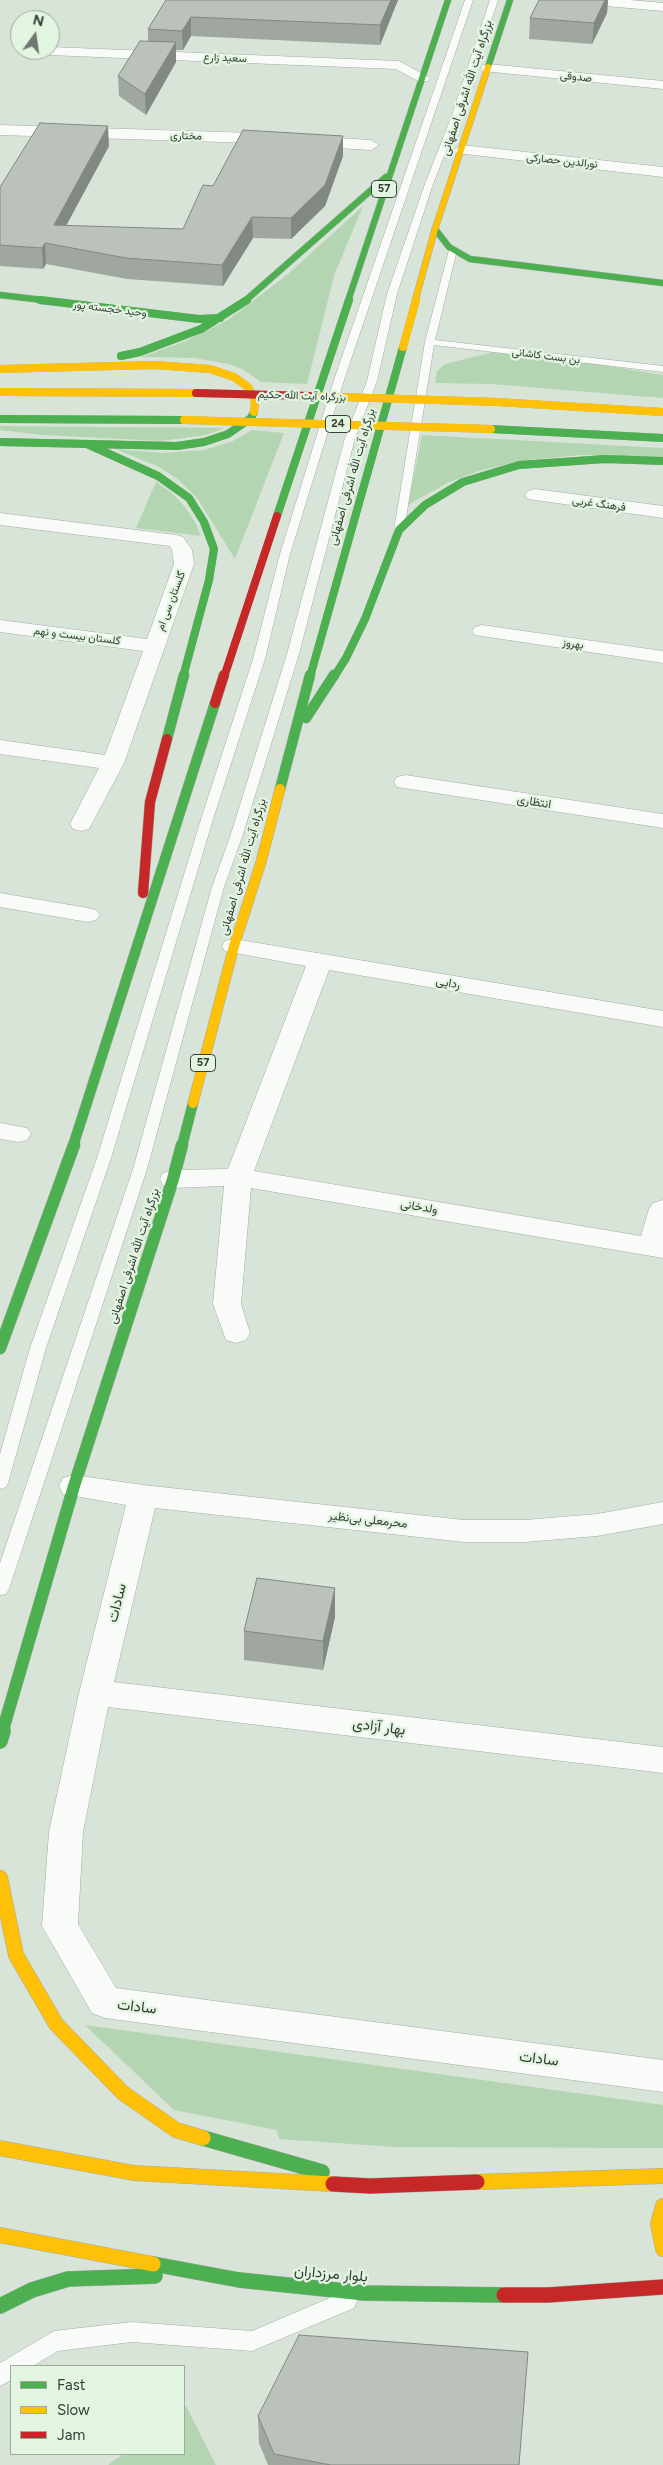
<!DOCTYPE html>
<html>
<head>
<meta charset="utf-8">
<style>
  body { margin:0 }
  #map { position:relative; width:663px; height:2465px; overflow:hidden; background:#d9e4d9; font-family:Figtree,sans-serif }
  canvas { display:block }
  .legend { position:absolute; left:10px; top:2365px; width:175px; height:90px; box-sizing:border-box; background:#e2f5e1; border:1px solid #9dab9c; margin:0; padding:6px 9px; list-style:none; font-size:15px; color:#363d35 }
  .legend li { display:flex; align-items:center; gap:10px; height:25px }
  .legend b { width:25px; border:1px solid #9dab9c }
  .north { position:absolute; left:10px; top:10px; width:50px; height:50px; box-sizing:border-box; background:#e2f5e1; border:1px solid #9dab9c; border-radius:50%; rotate:14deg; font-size:14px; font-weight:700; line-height:20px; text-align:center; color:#363d35 }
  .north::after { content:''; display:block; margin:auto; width:18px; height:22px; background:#6f776e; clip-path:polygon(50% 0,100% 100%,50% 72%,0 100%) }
</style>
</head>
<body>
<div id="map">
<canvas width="663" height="2465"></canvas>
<ul class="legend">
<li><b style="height:6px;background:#4caf50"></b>Fast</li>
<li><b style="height:6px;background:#ffc107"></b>Slow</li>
<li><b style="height:6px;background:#c62828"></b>Jam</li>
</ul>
<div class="north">N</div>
</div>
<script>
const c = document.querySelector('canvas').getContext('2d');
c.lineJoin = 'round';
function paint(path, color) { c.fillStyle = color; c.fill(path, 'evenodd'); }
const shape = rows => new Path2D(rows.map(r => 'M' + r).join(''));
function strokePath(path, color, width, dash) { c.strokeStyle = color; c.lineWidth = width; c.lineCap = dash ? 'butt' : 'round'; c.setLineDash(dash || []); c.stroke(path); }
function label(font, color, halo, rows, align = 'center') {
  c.font = font + ' Figtree,Vazirmatn,sans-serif'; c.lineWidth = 4.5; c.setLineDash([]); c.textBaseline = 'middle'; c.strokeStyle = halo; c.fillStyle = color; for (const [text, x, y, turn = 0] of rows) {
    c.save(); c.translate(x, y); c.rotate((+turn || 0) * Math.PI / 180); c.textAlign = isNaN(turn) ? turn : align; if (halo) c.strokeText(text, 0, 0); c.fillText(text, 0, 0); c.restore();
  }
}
paint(shape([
  [363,206,334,276,307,384,261,382,244,370,229,364,194,358,141,357,186,341,228,320,288,274],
  [498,351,537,354,663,375,663,398,491,384,435,383,437,371,445,364],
  [0,426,224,428,206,435,161,441,41,435,0,430],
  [252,430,284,433,235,559,197,498,178,479,157,466,115,449,162,453,204,450,233,441],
  [422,435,663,448,663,457,582,455,519,461,479,471,447,483,408,505],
  [156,482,173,494,185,507,195,522,201,536,136,528],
  [85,2025,663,2105,663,2148,395,2147,279,2139,277,2130,174,2110],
  [186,2406,216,2465,108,2465,123,2454,184,2454,184,2408]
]), '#b4d5b2');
const lane = shape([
  [465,0,473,0,344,380,290,554,265,659,214,816,111,1158,46,1348,8,1483,6,1487,0,1489,0,1454,30,1348,97,1158,202,816,253,659,280,554,334,380,465,0],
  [490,0,498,0,459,118,433,184,397,294,377,381,355,438,299,654,242,837,224,887,147,1169,9,1589,6,1594,0,1595,0,1563,133,1169,212,887,230,837,287,654,345,438,367,381,387,294,425,184,451,118,490,0],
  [453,247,457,250,435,340,663,366,663,372,434,345,404,530,399,533,394,530,425,342,449,250,453,247],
  [346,2291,354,2294,357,2301,354,2308,252,2351,132,2342,58,2351,33,2366,11,2366,11,2380,0,2386,0,2363,54,2331,132,2322,252,2331,346,2291]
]);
const street = shape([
  [576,0,630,0,663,3,663,11,583,4,576,0],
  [20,47,20,50,50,50,50,47,399,61,430,78,428,81,418,81,396,69,24,54,17,50,20,47],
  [488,64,663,81,663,89,483,71,481,68,483,65,488,64],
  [0,125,253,133,371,140,379,145,371,150,253,143,0,135,0,125],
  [462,145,663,167,663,177,457,153,454,150,462,145],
  [535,489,663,506,663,518,528,499,525,495,528,491,535,489],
  [0,513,176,535,183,537,192,550,194,564,124,763,89,829,81,831,73,829,70,824,99,768,0,754,0,740,105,755,143,651,0,632,0,620,147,639,174,564,172,550,170,546,0,525,0,513],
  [482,625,663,651,663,663,475,635,472,631,475,627,482,625],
  [405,775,663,814,663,828,397,787,394,782,397,777,405,775],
  [0,893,88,908,96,910,100,915,96,920,88,922,0,907,0,893],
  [234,939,663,1011,663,1027,329,970,254,1171,641,1236,649,1209,653,1203,663,1200,663,1258,251,1188,241,1304,250,1333,246,1340,236,1343,226,1340,213,1304,224,1186,173,1188,163,1185,160,1179,163,1173,173,1170,228,1169,306,966,225,951,222,946,225,941,234,939],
  [0,1123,27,1128,31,1134,27,1140,18,1142,0,1139,0,1123],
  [74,1475,143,1485,464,1520,525,1520,597,1514,663,1502,663,1524,597,1536,525,1542,464,1542,155,1508,114,1682,663,1747,663,1773,108,1707,83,1832,78,1924,116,1988,663,2060,663,2092,105,2018,92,2013,42,1926,49,1832,79,1693,126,1505,63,1494,59,1486,63,1478,74,1475]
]);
const fastFar4 = shape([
  [488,67,510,0],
  [435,229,449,247,470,259,663,283],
  [0,295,51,301],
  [245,301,386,177],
  [348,301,448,0]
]);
const fastFar3 = shape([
  [40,300,199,319,220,318],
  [121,356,140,352,201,329,247,300],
  [0,419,184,420],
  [491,429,663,438],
  [0,442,177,446,204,442,228,434,251,418,254,412],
  [87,444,158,476,189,498,204,522,214,549,209,580,183,677],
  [277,516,349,300],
  [310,677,403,347],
  [334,677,346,658,365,619,399,530,425,505,463,482,519,465,605,459,663,461]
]);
const fastFar2 = shape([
  [306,718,334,675],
  [167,739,184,675],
  [280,789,310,675],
  [73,1146,215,703],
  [182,1146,193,1103]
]);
const fastFar1 = shape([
  [0,1348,74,1145],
  [2,1733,74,1486,173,1179,182,1145]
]);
const fast = shape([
  [0,1741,3,1731],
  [203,2138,322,2172],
  [153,2264,239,2280,364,2293,504,2295],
  [0,2306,32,2290,68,2279,155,2276]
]);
const slowFar3 = shape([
  [415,301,435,229,488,67]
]);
const slowFar2 = shape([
  [403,347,416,300],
  [0,369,154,365,210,369,234,377,248,387,255,401,254,412],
  [0,392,196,393],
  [497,402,663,412]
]);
const slowFar1 = shape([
  [193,1103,234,946,261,862,280,789]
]);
const slow = shape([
  [0,1878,16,1955,56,2024,123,2093,176,2130,203,2138],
  [0,2148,134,2173,333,2184],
  [477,2182,663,2176],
  [663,2206,658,2224,663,2249],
  [0,2235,153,2264]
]);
const jamFar2 = shape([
  [224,677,277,516]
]);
const jamFar1 = shape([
  [215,703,224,675],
  [143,893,150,802,167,739]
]);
const jam = shape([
  [333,2184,370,2186,477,2182],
  [504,2295,548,2295,663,2287]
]);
strokePath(lane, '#a3aba2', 1);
strokePath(street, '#a3aba2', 1);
strokePath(fastFar4, '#a3aba2', 7);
strokePath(fastFar3, '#a3aba2', 8);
strokePath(fastFar2, '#a3aba2', 11);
strokePath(fastFar1, '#a3aba2', 13);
strokePath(fast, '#a3aba2', 16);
strokePath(slowFar3, '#a3aba2', 7);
strokePath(slowFar2, '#a3aba2', 8);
strokePath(slowFar1, '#a3aba2', 11);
strokePath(slow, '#a3aba2', 16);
strokePath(jamFar2, '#a3aba2', 8);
strokePath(jamFar1, '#a3aba2', 11);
strokePath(jam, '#a3aba2', 16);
paint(lane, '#f9fbf9');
paint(street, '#f9fbf9');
strokePath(fastFar4, '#4caf50', 6);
strokePath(fastFar3, '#4caf50', 8);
strokePath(fastFar2, '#4caf50', 10);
strokePath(fastFar1, '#4caf50', 12);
strokePath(fast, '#4caf50', 15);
strokePath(slowFar3, '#ffc107', 6);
strokePath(slowFar2, '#ffc107', 8);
strokePath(slowFar1, '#ffc107', 10);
strokePath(slow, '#ffc107', 15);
strokePath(jamFar2, '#c62828', 8);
strokePath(jamFar1, '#c62828', 10);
strokePath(jam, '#c62828', 15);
const slowBridge = shape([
  [311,396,497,402],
  [184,420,491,429]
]);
const jamBridge = shape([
  [196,393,311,396]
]);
strokePath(slowBridge, '#a3aba2', 8, []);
strokePath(jamBridge, '#a3aba2', 8, []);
strokePath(slowBridge, '#ffc107', 8);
strokePath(jamBridge, '#c62828', 8);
paint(shape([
  [166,0,398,0,380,45,191,36,183,50,176,50,176,62,146,115,119,96,118,76,148,41,148,29],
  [539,0,608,0,607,13,592,44,529,39,530,18],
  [109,146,66,226,183,229,213,186,343,156,325,206,291,239,253,238,223,286,127,279,46,264,43,269,0,266,0,187],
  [335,1617,323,1670,244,1660,244,1631],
  [258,2416,519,2465,268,2465,259,2443]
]), '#a0a79f');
paint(shape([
  [391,0,398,0,380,45,380,25],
  [605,0,608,0,607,13,592,44,594,23],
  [191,17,191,36,183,50,182,31],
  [176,42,176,62,146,115,145,94],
  [108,126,109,146,55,246,54,225],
  [343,136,343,156,325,206,291,239,291,218],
  [252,217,253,238,223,286,222,265],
  [45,243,46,264,43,269,42,248],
  [335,1588,335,1617,323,1670,323,1641]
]), '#828882');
const building = shape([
  [166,0,391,0,380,25,191,17,182,31,148,29,166,0],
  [539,0,605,0,594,23,530,18,539,0],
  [140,41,176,42,145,94,118,76,140,41],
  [40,123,108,126,54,225,183,229,203,185,213,186,243,130,343,136,325,185,291,218,252,217,222,265,126,258,45,243,42,248,0,245,0,187,40,123],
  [257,1578,335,1588,323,1641,244,1631,257,1578],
  [299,2335,528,2352,519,2465,331,2465,274,2454,258,2416,299,2335]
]);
paint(building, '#bac2b9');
strokePath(building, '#828882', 1);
label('11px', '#363d35', '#e2f5e1', [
  ["سعید زارع",225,58,2],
  ["صدوقی",576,77,6],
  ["مختاری",186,136,2],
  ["نورالدین حصارکی",562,161,6],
  ["وحید خجسته پور",110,309,7],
  ["بن بست کاشانی",546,356,7],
  ["بزرگراه آیت الله حکیم",302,396,2],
  ["فرهنگ غربی",599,504,8],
  ["گلستان سی ام",171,601,-69],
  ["گلستان بیست و نهم",77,636,7],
  ["بهروز",573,644,8]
]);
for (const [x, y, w] of [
  [384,189,25],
  [338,424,25],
  [203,1063,25]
]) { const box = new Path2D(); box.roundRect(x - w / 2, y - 8.5, w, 17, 4); c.fillStyle = '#e2f5e1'; c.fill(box); strokePath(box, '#363d35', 1); }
label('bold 11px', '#363d35', null, [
  ["57",384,189],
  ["24",338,424],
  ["57",203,1063]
]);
label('12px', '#363d35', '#e2f5e1', [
  ["بزرگراه آیت الله اشرفی اصفهانی",467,88,-72],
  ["بزرگراه آیت الله اشرفی اصفهانی",352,477,-74],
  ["انتظاری",534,802,9],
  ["بزرگراه آیت الله اشرفی اصفهانی",243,867,-74],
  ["ردایی",448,983,10],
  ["ولدخانی",419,1207,10],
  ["بزرگراه آیت الله اشرفی اصفهانی",134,1256,-72],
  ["محرمعلی بی‌نظیر",368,1520,6]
]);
label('15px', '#363d35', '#e2f5e1', [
  ["سادات",117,1603,-76],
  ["بهار آزادی",379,1727,7],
  ["سادات",137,2007,7],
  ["سادات",539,2059,7],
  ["بلوار مرزداران",331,2274,5]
]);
</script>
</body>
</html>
